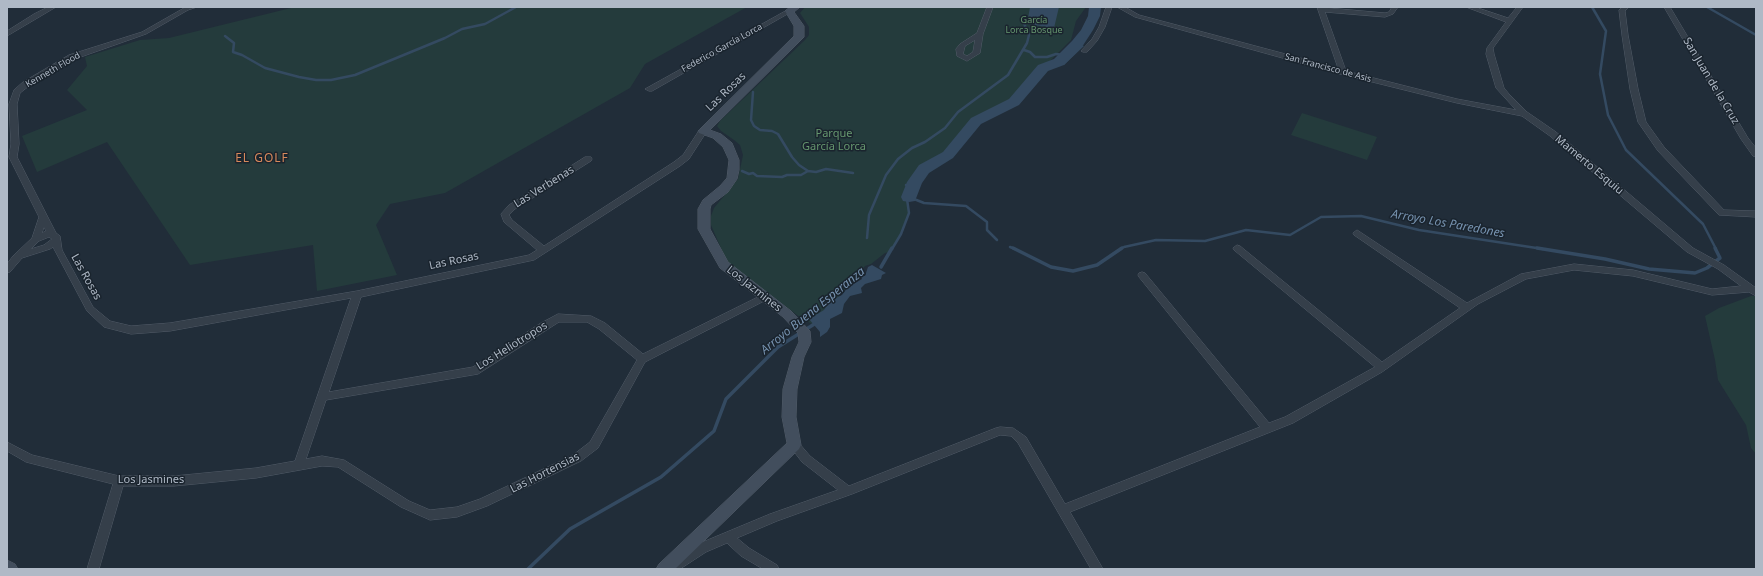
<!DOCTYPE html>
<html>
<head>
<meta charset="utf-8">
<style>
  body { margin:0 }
  #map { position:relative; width:1763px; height:576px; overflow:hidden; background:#212d39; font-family:"Noto Sans",sans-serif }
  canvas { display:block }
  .frame { position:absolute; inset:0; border:8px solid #afb9c6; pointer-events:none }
</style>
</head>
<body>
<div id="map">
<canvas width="1763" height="576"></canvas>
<div class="frame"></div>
</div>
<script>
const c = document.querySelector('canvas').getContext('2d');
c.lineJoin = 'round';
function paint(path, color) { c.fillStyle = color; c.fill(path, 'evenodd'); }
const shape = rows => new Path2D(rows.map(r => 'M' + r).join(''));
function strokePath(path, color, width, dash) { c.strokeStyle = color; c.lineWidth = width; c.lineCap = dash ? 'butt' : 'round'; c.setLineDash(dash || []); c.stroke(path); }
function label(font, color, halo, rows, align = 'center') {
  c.font = font + ' "Noto Sans",sans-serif'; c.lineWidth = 3; c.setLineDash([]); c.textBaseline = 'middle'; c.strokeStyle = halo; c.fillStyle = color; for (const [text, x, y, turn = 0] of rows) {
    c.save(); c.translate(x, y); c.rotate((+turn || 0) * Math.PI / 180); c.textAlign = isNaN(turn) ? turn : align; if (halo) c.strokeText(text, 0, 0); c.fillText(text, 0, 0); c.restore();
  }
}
paint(shape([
  [295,7,747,7,645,64,630,88,445,193,390,204,376,225,397,275,317,291,313,245,190,265,107,142,37,172,22,136,87,110,67,90,87,66,85,57,140,40,169,38],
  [805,7,1086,7,1076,21,1071,40,1043,68,1014,102,976,121,948,155,924,169,915,182,907,199,909,213,901,234,890,252,885,253,871,264,865,266,814,325,801,318,727,262,711,225,711,216,714,208,738,179,743,155,740,145,734,140,721,131,717,126,720,121,805,40,809,35,809,27,800,13],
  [1302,113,1377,137,1367,160,1291,135],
  [1751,296,1756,296,1756,454,1751,448,1746,425,1718,380,1715,360,1705,316,1719,308]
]), '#243b3c');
paint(shape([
  [1030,7,1059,7,1054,28,1027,24],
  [1073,42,1084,46,1064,65,1056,60],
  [872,265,886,273,882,275,881,279,865,284,861,288,862,293,850,296,844,304,842,313,830,319,830,327,827,332,820,337,820,332,809,319,824,310,830,301,842,295,848,287,862,279,861,276,865,276,868,267]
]), '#344a61');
strokePath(shape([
  [1592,7,1606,31,1600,74,1608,115,1626,150,1703,224,1716,249],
  [1707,7,1756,35],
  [225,36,234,43,233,52,242,55,265,68,299,77,316,80,331,80,355,75,445,38,462,29,485,24,516,7],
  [1024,50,1030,52,1035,57,1047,57,1056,54,1064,55],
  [753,92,751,120,754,126,760,130,772,131,778,134,792,157,799,165,808,171],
  [742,171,749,174,753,173,757,176,782,177,787,175,801,175,808,171,816,172,826,169,853,173],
  [906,185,910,186,915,182],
  [867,238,869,215,886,175,898,159,912,148,925,142,945,128,958,112,1008,75,1027,43,1029,35,1023,21,1032,19],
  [1010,247,1015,249],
  [892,249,901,234,909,213,907,199,909,197,924,203,966,206,987,222,987,230,997,240],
  [1120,249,1124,247,1156,240,1205,241,1246,230,1290,235,1321,217,1361,216,1419,230,1543,249]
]), '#344a61', 2.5);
strokePath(shape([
  [1013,248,1051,267,1073,271,1097,265,1122,248],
  [1537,248,1605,259,1649,269,1695,273,1707,268,1720,258,1715,248],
  [881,267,892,248],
  [528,569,570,529,661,477,714,431,726,399,778,347,816,323]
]), '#344a61', 3.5);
paint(shape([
  [1089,7,1101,7,1100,16,1093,30,1082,47,1064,65,1048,71,1019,105,981,124,953,158,929,173,922,183,915,201,909,202,903,201,901,197,907,182,919,165,943,152,971,118,1009,99,1038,65,1054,59,1072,41,1081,30,1088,16,1089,7]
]), '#344a61');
const street = shape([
  [48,7,56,7,7,36,7,31,34,14,48,7],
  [197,7,188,10,146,34,75,59,29,86,20,93,17,104,19,144,17,157,56,233,60,236,62,250,93,307,110,321,131,326,170,323,357,291,529,255,537,250,504,222,501,214,509,205,585,157,591,157,592,159,591,161,515,209,509,215,512,220,544,246,674,162,683,155,700,129,703,129,707,131,689,159,680,166,534,260,361,297,329,392,473,367,541,323,558,314,591,316,605,323,643,354,762,295,765,294,768,295,770,297,768,299,645,362,598,448,581,461,487,506,457,517,430,520,401,507,338,467,322,466,256,478,174,486,123,486,99,569,87,569,113,484,26,462,7,451,7,442,32,455,119,476,174,476,256,468,295,461,351,298,170,331,131,334,104,327,87,311,53,247,50,249,22,258,10,272,7,273,7,264,13,256,32,238,39,217,9,157,11,144,9,104,14,90,23,82,69,55,142,32,184,8,197,7],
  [44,227,46,231,42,233,44,227],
  [49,237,52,239,44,245,31,249,39,241,49,237],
  [559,322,587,322,599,329,637,360,590,442,573,455,480,499,457,507,430,510,409,501,344,460,322,456,306,459,326,400,478,374,559,322],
  [987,7,993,7,983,34,980,53,967,61,957,56,956,49,960,44,977,33,987,7],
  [975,40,973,52,967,56,963,54,965,46,975,40],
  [1106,7,1112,7,1105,27,1097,41,1087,52,1083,52,1081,51,1092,39,1099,27,1106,7],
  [1117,7,1125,7,1139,15,1338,68,1317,7,1385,13,1389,12,1392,7,1398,7,1393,14,1385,17,1325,12,1346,71,1457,99,1516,110,1496,88,1486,54,1487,48,1506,22,1466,7,1475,7,1508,18,1517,7,1523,7,1493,48,1494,54,1504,88,1509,94,1527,112,1556,132,1693,248,1724,265,1756,288,1756,296,1749,292,1712,295,1633,276,1574,270,1526,279,1478,304,1382,372,1293,423,1070,512,1103,569,1091,569,1018,443,1011,436,1000,435,852,494,777,521,737,538,749,548,777,565,779,569,763,569,741,556,727,543,706,552,680,569,664,569,666,565,698,544,770,514,838,490,802,462,789,445,790,442,794,441,798,442,810,456,849,486,996,428,1000,427,1013,428,1026,437,1065,504,1260,427,1139,277,1138,275,1139,273,1142,272,1145,273,1269,423,1285,417,1375,367,1234,250,1233,248,1237,245,1240,246,1382,362,1460,308,1354,235,1353,233,1357,230,1467,303,1521,274,1574,264,1633,270,1712,289,1741,286,1718,269,1687,252,1550,136,1522,116,1457,103,1340,74,1135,17,1117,7],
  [1622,7,1629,7,1625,11,1628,35,1638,89,1646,122,1664,147,1724,210,1756,211,1756,217,1719,215,1658,151,1638,122,1630,89,1622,35,1619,10,1622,7],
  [1664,7,1670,7,1748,138,1756,148,1756,157,1753,156,1741,139,1664,7],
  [789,9,792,11,791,12,652,91,649,91,645,89,789,9]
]);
const secondary = shape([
  [790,7,800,7,794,12,804,26,804,37,710,130,721,134,732,143,739,160,739,170,737,179,728,192,711,205,710,209,710,229,728,262,791,311,810,331,811,342,804,357,797,389,796,417,801,445,799,449,675,569,656,569,659,564,787,443,782,417,783,389,792,357,799,342,798,333,783,317,720,268,698,229,698,209,703,200,720,186,727,178,729,160,723,147,713,138,699,133,698,131,794,36,794,26,785,11,790,7],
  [7,560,15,564,18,569,7,569,7,560]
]);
strokePath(street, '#525c68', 1);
strokePath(secondary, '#525c68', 1);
paint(street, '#353f4a');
paint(secondary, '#424e5d');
label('9px', '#66976f', '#1a242e', [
  ["García",1034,20],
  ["Lorca Bosque",1034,30]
]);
label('9px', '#afb9c6', '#1a242e', [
  ["Federico García Lorca",722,48,-29],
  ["San Francisco de Asis",1328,68,15],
  ["Kenneth Flood",53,70,-30]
]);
label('11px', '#afb9c6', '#1a242e', [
  ["San Juan de la Cruz",1711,81,59],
  ["Las Rosas",726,92,-44],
  ["Mamerto Esquiu",1589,165,40],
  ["Las Verbenas",544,187,-32],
  ["Las Rosas",454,261,-12],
  ["Las Rosas",86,277,61],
  ["Los Jazmines",754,289,38],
  ["Los Heliotropos",512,346,-32],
  ["Las Hortensias",545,473,-27],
  ["Los Jasmines",151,480]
]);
label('11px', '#66976f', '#1a242e', [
  ["Parque",834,134],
  ["García Lorca",834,147]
]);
c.letterSpacing = '1px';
label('12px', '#d5895b', '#1a242e', [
  ["EL GOLF",262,159]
]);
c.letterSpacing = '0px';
label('italic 12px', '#7692af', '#1a242e', [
  ["Arroyo Los Paredones",1448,224,10],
  ["Arroyo Buena Esperanza",813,311,-39]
]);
</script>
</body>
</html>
